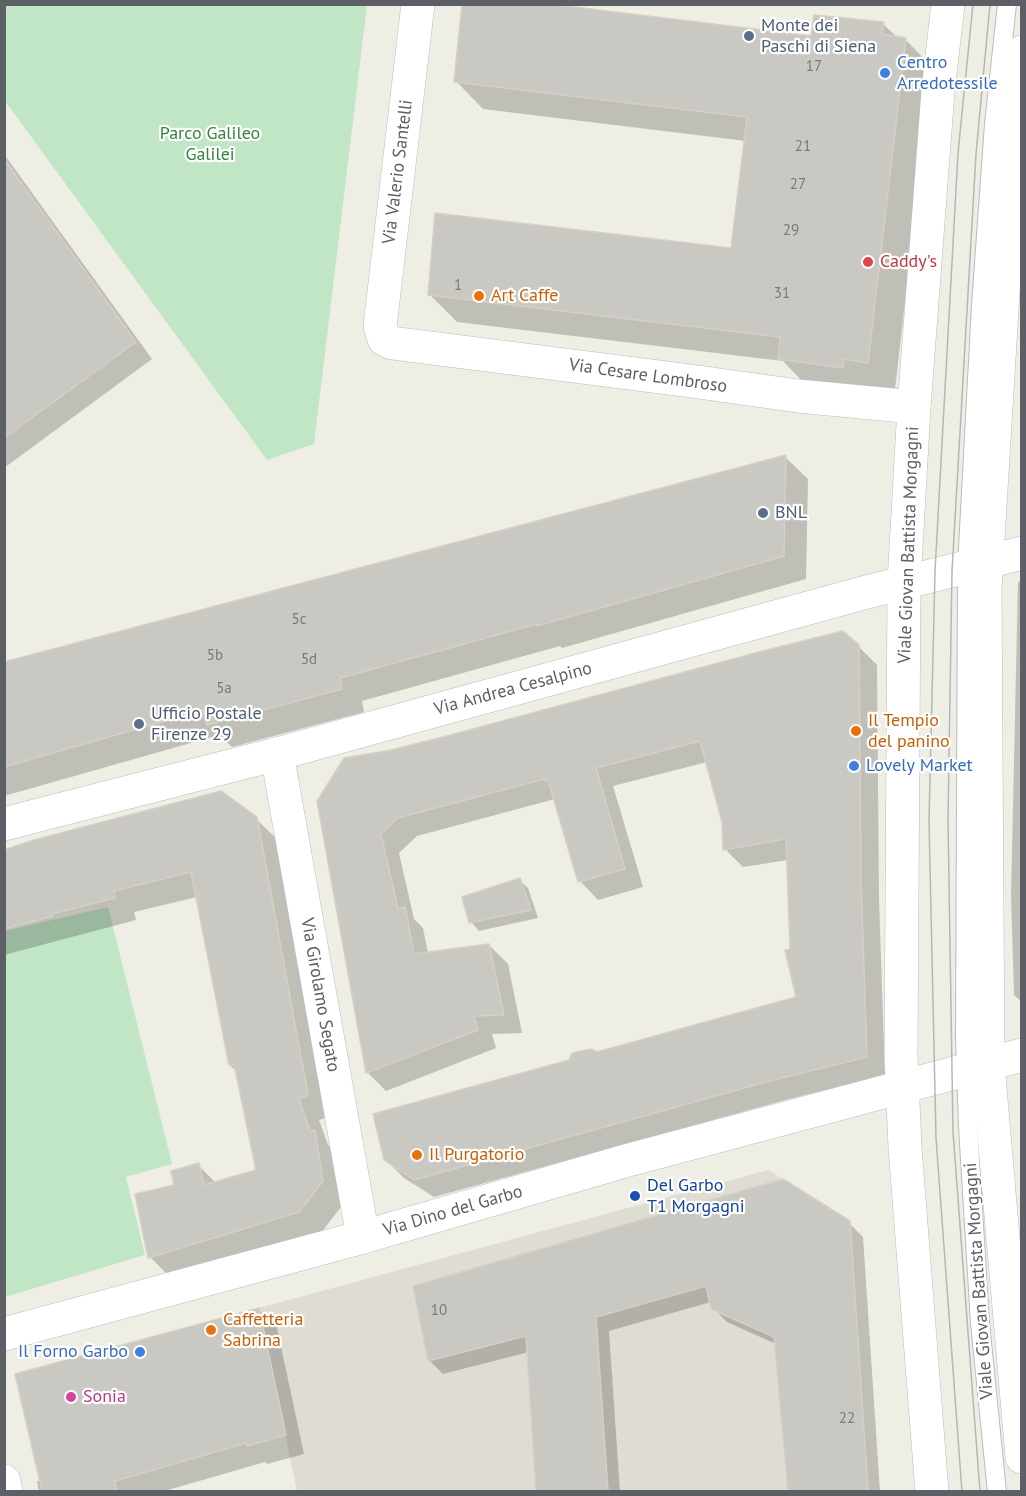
<!DOCTYPE html>
<html>
<head>
<meta charset="utf-8">
<style>
  body { margin:0 }
  #map { position:relative; width:1026px; height:1496px; overflow:hidden; background:#efeee5; font-family:"PT Sans",sans-serif }
  canvas { display:block }
  .frame { position:absolute; inset:0; border:6px solid #5c5f65; pointer-events:none }
</style>
</head>
<body>
<div id="map">
<canvas width="1026" height="1496"></canvas>
<div class="frame"></div>
</div>
<script>
const c = document.querySelector('canvas').getContext('2d');
c.lineJoin = 'round';
function paint(path, color) { c.fillStyle = color; c.fill(path, 'evenodd'); }
const shape = rows => new Path2D(rows.map(r => 'M' + r).join(''));
function strokePath(path, color, width, dash) { c.strokeStyle = color; c.lineWidth = width; c.lineCap = dash ? 'butt' : 'round'; c.setLineDash(dash || []); c.stroke(path); }
function label(font, color, halo, rows, align = 'center') {
  c.font = font + ' "PT Sans",sans-serif'; c.lineWidth = 4.5; c.setLineDash([]); c.textBaseline = 'middle'; c.strokeStyle = halo; c.fillStyle = color; for (const [text, x, y, turn = 0] of rows) {
    c.save(); c.translate(x, y); c.rotate((+turn || 0) * Math.PI / 180); c.textAlign = isNaN(turn) ? turn : align; if (halo) c.strokeText(text, 0, 0); c.fillText(text, 0, 0); c.restore();
  }
}
paint(shape([
  [768,1170,850,1221,868,1491,297,1491,259,1308]
]), '#dfddd3');
paint(shape([
  [4,5,367,5,314,444,267,460,5,101],
  [108,907,172,1164,126,1177,145,1255,5,1297,5,931]
]), '#c1e6c6');
paint(shape([
  [883,24,898,38,905,39,932,67,895,389,871,386,870,395,807,386,783,361,457,322,429,294,733,250,746,141,483,109,456,81,812,38],
  [4,154,152,359,4,468],
  [785,457,808,479,806,579,562,648,560,646,362,701,364,712,232,747,219,735,4,796,4,664],
  [1022,581,1022,1002,1014,995,1011,895,1018,582],
  [858,646,877,665,879,900,885,1075,785,1100,434,1197,404,1178,385,1159,597,1054,798,998,791,950,788,860,743,867,725,849,724,822,707,762,613,786,643,887,598,900,580,881,555,799,417,836,399,853,414,919,423,928,428,953,489,945,508,964,522,1033,492,1034,496,1048,386,1091,367,1072,318,801,392,751],
  [256,819,278,840,328,1117,319,1120,328,1145,336,1153,344,1203,321,1233,171,1278,150,1257,176,1186,198,1165,216,1183,257,1171,237,1072,230,1065,197,897,134,912,136,920,4,955,4,852],
  [519,880,528,888,538,918,479,931,471,922],
  [849,1223,863,1237,880,1492,790,1492,776,1344,727,1322,713,1308,711,1302,609,1331,620,1492,538,1492,529,1352,443,1374,430,1361,414,1287],
  [258,1309,277,1328,304,1454,267,1464,265,1462,161,1492,39,1492,37,1481,41,1481]
]), '#0003');
const building = shape([
  [462,4,550,4,811,36,814,15,884,22,882,34,906,38,868,363,844,359,843,368,778,359,780,337,428,295,435,213,731,248,747,117,454,82,462,4],
  [4,159,136,342,4,438,4,159],
  [786,455,784,556,537,626,537,624,340,678,342,689,207,725,203,710,4,767,4,662,786,455],
  [843,631,859,645,861,881,867,1057,766,1082,414,1180,384,1160,373,1114,569,1060,572,1053,591,1049,597,1052,796,997,785,950,790,949,786,839,723,850,722,822,700,741,596,768,625,869,578,882,548,780,545,781,544,779,398,818,381,834,398,909,405,907,414,954,489,944,504,1015,474,1016,478,1030,366,1073,317,801,344,758,391,750,443,737,759,652,843,631],
  [221,791,257,817,308,1095,299,1099,310,1131,315,1130,323,1181,299,1212,148,1258,135,1194,174,1185,171,1171,199,1163,204,1185,256,1170,234,1064,229,1065,191,872,114,891,115,898,52,914,53,916,4,929,4,850,34,840,221,791],
  [520,878,531,910,469,923,462,897,520,878],
  [783,1179,850,1221,868,1491,788,1491,774,1337,711,1309,706,1286,596,1317,608,1491,536,1491,526,1336,428,1361,413,1286,783,1179],
  [259,1308,286,1435,247,1446,246,1443,115,1481,117,1491,42,1491,15,1374,259,1308]
]);
paint(building, '#cac8c2');
strokePath(building, '#d4d0c3', 1.5);
const service = shape([
  [997,1492,980,1323,968,1127,965,1036,967,567,981,305,994,124,1007,4]
]);
const minor = shape([
  [418,4,380,326,384,339,392,343,691,381,798,396,914,407],
  [277,754,363,1237],
  [4,1481,6,1492]
]);
const tertiary = shape([
  [4,824,277,754,863,593,1022,553],
  [4,1334,363,1237,625,1161,1022,1055]
]);
const secondary = shape([
  [1022,52,1005,261,985,588,988,1065,1022,1457],
  [932,1492,905,1148,901,1055,904,583,914,407,938,91,948,4]
]);
strokePath(service, '#b9bbc0', 20);
strokePath(minor, '#b9bbc0', 34);
strokePath(tertiary, '#b9bbc0', 34);
strokePath(secondary, '#babcc2', 34);
strokePath(service, '#fff', 18);
strokePath(minor, '#fff', 33);
strokePath(tertiary, '#fff', 33);
strokePath(secondary, '#fff', 33);
strokePath(shape([
  [962,1492,936,1138,929,821,935,571,958,153,973,4],
  [980,1492,953,1132,948,820,952,571,976,154,990,4]
]), '#b5b6b6', 1.5);
for (const [x, y, r, color] of [
  [749,36,6,"#5c6f8a"],
  [885,73,6,"#3f7fe0"],
  [868,262,6,"#e0444e"],
  [479,296,6,"#e8710a"],
  [763,513,6,"#5c6f8a"],
  [139,724,6,"#5c6f8a"],
  [856,731,6,"#e8710a"],
  [854,766,6,"#3f7fe0"],
  [417,1155,6,"#e8710a"],
  [635,1196,6,"#1a4fb4"],
  [211,1330,6,"#e8710a"],
  [140,1352,6,"#3f7fe0"],
  [71,1397,6,"#d1479c"]
]) { const dot = new Path2D(); dot.arc(x, y, r, 0, 2 * Math.PI); c.fillStyle = color; c.fill(dot); strokePath(dot, '#fff', 2); }
label('15px', '#78797c', null, [
  ["17",814,67],
  ["21",803,147],
  ["27",798,185],
  ["29",791,231],
  ["1",458,286],
  ["31",782,294],
  ["5c",299,620],
  ["5b",215,656],
  ["5d",309,660],
  ["5a",224,689],
  ["10",439,1311],
  ["22",847,1419]
]);
label('18px', '#4e5e75', '#fff', [
  ["Monte dei",761,26],
  ["Paschi di Siena",761,47],
  ["BNL",775,513],
  ["Ufficio Postale",151,714],
  ["Firenze 29",151,735]
], 'left');
label('18px', '#366cbe', '#fff', [
  ["Centro",897,63],
  ["Arredotessile",897,84],
  ["Lovely Market",866,766],
  ["Il Forno Garbo",128,1352,"right"]
], 'left');
label('18px', '#358442', '#fff', [
  ["Parco Galileo",210,134],
  ["Galilei",210,155]
]);
label('18px', '#5c5f65', '#fff', [
  ["Via Valerio Santelli",398,172,-83],
  ["Via Cesare Lombroso",648,376,8],
  ["Viale Giovan Battista Morgagni",909,545,-88],
  ["Via Andrea Cesalpino",513,689,-15],
  ["Via Girolamo Segato",320,995,80],
  ["Via Dino del Garbo",453,1211,-16],
  ["Viale Giovan Battista Morgagni",979,1281,-94]
]);
label('18px', '#be3a42', '#fff', [
  ["Caddy's",880,262]
], 'left');
label('18px', '#c56008', '#fff', [
  ["Art Caffe",491,296],
  ["Il Tempio",868,721],
  ["del panino",868,742],
  ["Il Purgatorio",429,1155],
  ["Caffetteria",223,1320],
  ["Sabrina",223,1341]
], 'left');
label('18px', '#164399', '#fff', [
  ["Del Garbo",647,1186],
  ["T1 Morgagni",647,1207]
], 'left');
label('18px', '#b23c85', '#fff', [
  ["Sonia",83,1397]
], 'left');
</script>
</body>
</html>
